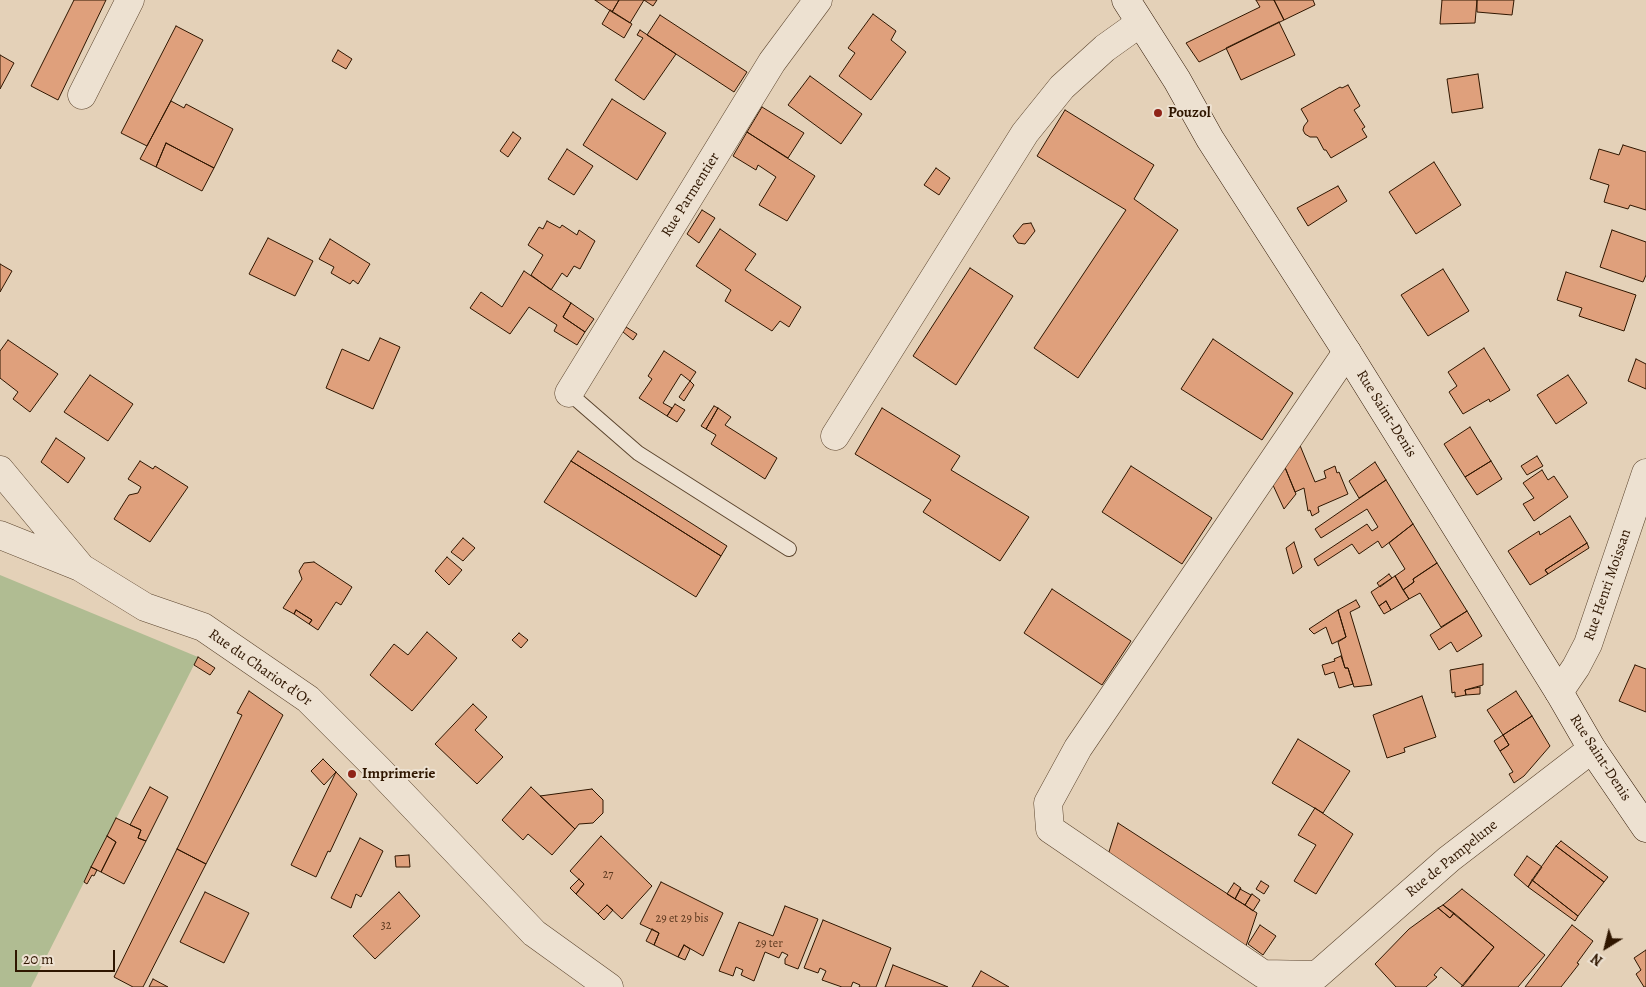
<!DOCTYPE html>
<html>
<head>
<meta charset="utf-8">
<style>
  body { margin:0 }
  #map { position:relative; width:1646px; height:987px; overflow:hidden; background:#e4d1b8; font-family:Alegreya,serif }
  canvas { display:block }
  .north { position:absolute; left:1581px; top:922px; width:50px; height:50px; -webkit-text-stroke:4px #ede1d1; paint-order:stroke; rotate:216deg; font-size:14px; font-weight:700; line-height:20px; text-align:center; color:#2f1600 }
  .north::after { content:''; display:block; margin:auto; width:18px; height:22px; background:#2f1600; clip-path:polygon(50% 0,100% 100%,50% 72%,0 100%) }
  .scale { position:absolute; left:15px; top:950px; width:100px; height:22px; box-sizing:border-box; border:2px solid #2f1600; border-top:0; padding-left:6px; font-size:15px; line-height:18px; white-space:nowrap; color:#2f1600; -webkit-text-stroke:4px #ede1d1; paint-order:stroke }
</style>
</head>
<body>
<div id="map">
<canvas width="1646" height="987"></canvas>
<div class="north">N</div>
<div class="scale">20 m</div>
</div>
<script>
const c = document.querySelector('canvas').getContext('2d');
c.lineJoin = 'round';
function paint(path, color) { c.fillStyle = color; c.fill(path, 'evenodd'); }
const shape = rows => new Path2D(rows.map(r => 'M' + r).join(''));
function strokePath(path, color, width, dash) { c.strokeStyle = color; c.lineWidth = width; c.lineCap = dash ? 'butt' : 'round'; c.setLineDash(dash || []); c.stroke(path); }
function label(font, color, halo, rows, align = 'center') {
  c.font = font + ' Alegreya,serif'; c.lineWidth = 4; c.setLineDash([]); c.textBaseline = 'middle'; c.strokeStyle = halo; c.fillStyle = color; for (const [text, x, y, turn = 0] of rows) {
    c.save(); c.translate(x, y); c.rotate((+turn || 0) * Math.PI / 180); c.textAlign = isNaN(turn) ? turn : align; if (halo) c.strokeText(text, 0, 0); c.fillText(text, 0, 0); c.restore();
  }
}
paint(shape([
  [0,575,198,657,31,987,0,987]
]), '#b0bc92');
const building = shape([
  [74,0,106,0,58,100,31,86,74,0],
  [595,0,619,0,612,12,595,0],
  [619,0,657,0,653,6,644,0,630,23,612,12,619,0],
  [1256,0,1274,0,1284,20,1199,62,1186,43,1260,7,1256,0],
  [1274,0,1313,0,1315,5,1284,20,1274,0],
  [1442,0,1477,0,1475,23,1440,24,1442,0],
  [1477,0,1514,0,1512,15,1477,12,1477,0],
  [610,10,632,24,624,38,602,24,610,10],
  [873,14,896,31,891,40,906,52,871,100,839,76,855,53,848,48,873,14],
  [660,15,747,72,734,92,647,35,660,15],
  [1279,22,1295,55,1241,80,1226,48,1279,22],
  [176,26,203,40,147,146,121,133,176,26],
  [640,30,676,54,644,100,615,80,643,38,637,35,640,30],
  [338,50,352,59,346,69,332,61,338,50],
  [0,55,14,63,0,89,0,55],
  [1478,74,1483,108,1452,113,1447,79,1478,74],
  [810,76,862,114,841,144,788,105,810,76],
  [1348,85,1360,106,1354,110,1365,127,1362,129,1367,137,1331,158,1326,150,1324,150,1317,137,1310,137,1305,134,1303,130,1304,126,1308,121,1301,109,1340,87,1342,88,1348,85],
  [612,99,666,133,637,180,583,145,612,99],
  [171,101,184,108,186,104,233,129,214,168,166,143,156,167,140,159,171,101],
  [762,107,804,133,788,158,747,132,762,107],
  [1065,110,1154,165,1134,199,1178,230,1078,378,1034,348,1126,210,1037,156,1065,110],
  [513,132,521,138,508,157,500,151,513,132],
  [747,132,815,176,787,221,759,205,776,177,758,165,756,170,733,156,747,132],
  [166,143,214,168,202,191,156,167,166,143],
  [1623,145,1646,152,1646,210,1630,205,1628,209,1604,202,1609,185,1590,179,1599,149,1619,155,1623,145],
  [567,149,593,166,574,195,548,179,567,149],
  [1434,162,1461,205,1416,234,1389,192,1434,162],
  [936,168,950,178,939,195,924,185,936,168],
  [1338,186,1347,201,1308,226,1297,208,1338,186],
  [702,210,715,218,699,243,687,234,702,210],
  [547,221,560,228,562,225,577,235,579,230,595,241,580,269,574,266,567,277,562,273,551,290,531,275,543,255,528,245,539,227,543,229,547,221],
  [1031,223,1035,231,1025,244,1018,243,1013,236,1023,224,1031,223],
  [720,229,756,254,745,270,801,307,789,327,780,321,772,331,725,301,731,290,696,266,720,229],
  [1612,230,1646,242,1646,275,1643,282,1600,267,1612,230],
  [268,238,313,261,295,296,249,274,268,238],
  [330,239,370,264,358,284,353,280,350,284,331,273,334,267,319,259,330,239],
  [0,264,12,271,0,292,0,264],
  [970,268,1013,296,956,385,913,356,970,268],
  [1443,269,1469,311,1428,336,1401,295,1443,269],
  [524,271,571,303,563,317,585,332,577,345,554,331,557,325,529,307,510,334,470,308,481,292,502,307,524,271],
  [1566,272,1636,295,1624,331,1579,316,1582,308,1557,300,1566,272],
  [571,303,594,319,585,332,563,317,571,303],
  [626,327,637,334,633,340,623,332,626,327],
  [380,338,400,347,373,409,326,388,342,349,369,361,380,338],
  [1213,339,1293,393,1262,440,1181,389,1213,339],
  [8,340,58,374,30,412,13,399,18,392,0,378,0,351,8,340],
  [1484,348,1510,390,1490,402,1489,399,1463,414,1449,392,1457,386,1448,372,1484,348],
  [664,351,696,372,690,381,681,374,663,403,672,408,667,416,639,398,652,379,648,376,664,351],
  [1636,359,1646,364,1646,389,1628,381,1636,359],
  [90,375,133,404,108,441,64,412,90,375],
  [1568,375,1587,403,1556,424,1537,395,1568,375],
  [690,381,694,385,684,401,679,397,690,381],
  [675,404,685,410,677,422,667,416,675,404],
  [714,406,718,408,706,429,701,426,714,406],
  [718,408,731,417,725,425,777,458,765,479,711,444,716,435,706,429,718,408],
  [882,408,960,456,951,470,1029,517,1000,561,923,512,931,500,855,454,882,408],
  [1470,427,1491,461,1465,477,1444,444,1470,427],
  [56,438,85,458,68,483,41,462,56,438],
  [1299,443,1315,482,1326,478,1324,471,1335,466,1337,473,1339,472,1348,494,1318,507,1319,512,1312,516,1310,510,1308,511,1304,488,1295,492,1284,465,1299,443],
  [578,451,727,546,721,556,571,461,578,451],
  [1537,456,1543,466,1527,475,1521,466,1537,456],
  [140,461,153,469,155,466,188,487,150,542,114,519,129,495,138,493,141,487,128,479,140,461],
  [571,461,721,556,696,597,544,502,571,461],
  [1491,461,1502,479,1477,495,1465,477,1491,461],
  [1375,462,1386,480,1359,498,1349,481,1375,462],
  [1284,465,1296,494,1284,509,1272,483,1284,465],
  [1131,466,1212,518,1182,564,1102,512,1131,466],
  [1542,470,1548,480,1554,476,1568,497,1534,521,1523,504,1534,498,1523,483,1542,470],
  [1386,480,1413,524,1382,548,1378,541,1359,554,1352,544,1318,566,1314,559,1367,524,1372,531,1378,527,1367,509,1321,538,1315,529,1386,480],
  [1570,516,1587,543,1545,570,1548,574,1530,585,1508,551,1539,531,1540,535,1570,516],
  [1413,524,1437,563,1413,579,1414,582,1403,590,1395,576,1405,569,1389,543,1413,524],
  [463,538,475,548,463,561,451,552,463,538],
  [1294,542,1302,567,1293,574,1286,548,1294,542],
  [1587,543,1589,548,1548,574,1545,570,1587,543],
  [447,557,462,570,449,585,435,571,447,557],
  [314,562,352,587,341,605,336,602,318,630,309,624,312,620,296,610,294,614,283,608,302,579,299,571,304,563,314,562],
  [1437,563,1467,611,1441,627,1420,593,1409,599,1403,590,1414,582,1413,579,1437,563],
  [1389,574,1392,578,1380,587,1377,583,1389,574],
  [1395,576,1409,599,1391,610,1386,601,1379,606,1371,592,1395,576],
  [1052,589,1131,641,1102,685,1024,633,1052,589],
  [1356,600,1360,607,1350,612,1372,685,1354,687,1348,668,1345,668,1338,642,1346,637,1338,610,1356,600],
  [1386,601,1391,610,1384,614,1379,606,1386,601],
  [296,610,312,620,309,624,294,614,296,610],
  [1338,610,1346,637,1332,644,1326,627,1314,634,1309,629,1338,610],
  [1467,611,1482,636,1457,652,1451,642,1439,650,1430,635,1467,611],
  [427,632,457,658,412,711,370,675,394,644,408,655,427,632],
  [519,633,528,640,521,648,512,640,519,633],
  [1341,656,1345,668,1348,668,1353,684,1339,688,1334,672,1325,675,1322,665,1335,661,1334,659,1341,656],
  [198,657,215,668,210,675,194,665,198,657],
  [1483,664,1483,685,1465,690,1466,695,1455,697,1455,692,1452,693,1450,670,1483,664],
  [1635,665,1646,669,1646,712,1619,701,1635,665],
  [1480,687,1480,694,1466,695,1465,690,1480,687],
  [249,691,283,715,206,864,177,849,242,715,237,713,249,691],
  [1516,691,1532,716,1503,735,1487,710,1516,691],
  [1422,696,1436,737,1404,748,1405,752,1387,758,1373,715,1422,696],
  [473,704,487,717,475,730,503,757,477,784,435,744,473,704],
  [1532,716,1550,746,1524,776,1514,783,1509,774,1513,772,1500,751,1509,745,1503,735,1532,716],
  [1503,735,1509,745,1500,751,1494,741,1503,735],
  [1298,739,1350,771,1323,813,1272,783,1298,739],
  [323,759,336,772,324,785,311,771,323,759],
  [336,772,357,794,330,852,328,851,316,877,291,865,336,772],
  [150,787,168,797,146,841,138,838,141,830,130,825,150,787],
  [531,787,575,829,552,855,528,834,523,840,502,820,531,787],
  [592,789,603,800,603,813,593,823,579,824,575,829,540,796,592,789],
  [1315,808,1353,834,1316,894,1294,881,1316,845,1298,835,1315,808],
  [116,818,141,830,138,838,146,841,124,884,101,872,116,842,107,836,116,818],
  [1118,823,1257,913,1246,946,1108,855,1118,823],
  [107,836,116,842,101,872,91,867,107,836],
  [601,836,652,886,622,919,607,905,598,914,576,894,584,884,570,871,601,836],
  [360,838,383,851,361,897,356,894,351,908,331,898,360,838],
  [1561,841,1608,877,1604,882,1556,846,1561,841],
  [1556,846,1604,882,1578,916,1532,880,1556,846],
  [177,849,206,864,143,987,133,987,114,977,177,849],
  [409,855,410,867,396,867,395,856,409,855],
  [1527,856,1542,867,1528,887,1514,875,1527,856],
  [91,867,97,870,94,876,92,875,87,884,84,882,91,867],
  [579,879,584,884,576,894,570,888,579,879],
  [1532,880,1578,916,1575,921,1528,887,1532,880],
  [1261,881,1269,886,1264,894,1256,889,1261,881],
  [661,882,723,913,703,956,684,945,678,957,654,945,659,933,640,924,661,882],
  [1234,883,1241,888,1235,899,1227,894,1234,883],
  [1240,889,1251,895,1245,905,1235,899,1240,889],
  [1462,889,1545,955,1518,987,1461,987,1494,947,1443,905,1462,889],
  [205,892,249,913,224,963,180,942,205,892],
  [399,892,420,916,375,959,353,936,399,892],
  [1252,894,1260,900,1253,911,1245,905,1252,894],
  [607,905,613,910,604,920,598,914,607,905],
  [1443,905,1454,913,1450,918,1438,908,1443,905],
  [785,906,818,919,798,969,785,964,785,959,788,955,782,952,779,958,765,952,754,981,741,975,743,970,736,967,733,976,719,971,739,922,773,936,785,906],
  [1438,908,1450,918,1454,913,1494,947,1463,986,1441,967,1434,975,1437,977,1426,987,1396,987,1375,964,1409,929,1438,908],
  [823,920,891,948,876,987,859,987,860,985,853,982,851,987,842,987,822,980,826,971,820,968,818,973,804,968,823,920],
  [1260,925,1276,936,1263,955,1248,944,1260,925],
  [1572,925,1593,941,1577,963,1579,964,1561,987,1525,987,1572,925],
  [652,929,659,933,654,945,646,941,652,929],
  [684,945,690,949,685,960,678,957,684,945],
  [1646,950,1646,987,1644,987,1636,974,1641,970,1634,958,1646,950],
  [893,965,926,978,948,987,885,987,893,965],
  [981,971,1009,987,972,987,981,971],
  [153,979,168,987,149,987,153,979]
]);
paint(building, '#dfa07c');
strokePath(building, '#2f1600', 1);
const lane = shape([
  [569,393,638,453,789,549]
]);
const street = shape([
  [82,95,130,0],
  [1347,352,1078,748,1048,803,1050,829,1263,974,1317,975,1449,859,1592,749],
  [569,393,772,62,818,0],
  [835,436,1025,133,1062,87,1105,48,1140,23],
  [0,470,79,565],
  [0,535,80,567,145,607,203,627,308,699,379,770,534,933,609,987],
  [1559,692,1576,667,1588,644,1646,473]
]);
const secondary = shape([
  [1126,0,1177,80,1210,139,1347,352,1559,692,1592,749,1646,828]
]);
strokePath(lane, '#5c452e', 16);
strokePath(street, '#5c452e', 29);
strokePath(secondary, '#2f1600', 29);
strokePath(lane, '#ede1d1', 14);
strokePath(street, '#ede1d1', 28);
strokePath(secondary, '#ede1d1', 28);
for (const [x, y, r, color] of [
  [1158,113,5,"#8f2418"],
  [352,774,5,"#8f2418"]
]) { const dot = new Path2D(); dot.arc(x, y, r, 0, 2 * Math.PI); c.fillStyle = color; c.fill(dot); strokePath(dot, '#ede1d1', 2); }
label('12px', '#5b381f', null, [
  ["27",608,875],
  ["29 et 29 bis",682,919],
  ["32",386,926],
  ["29 ter",769,944]
]);
label('bold 15px', '#2f1600', '#ede1d1', [
  ["Pouzol",1168,113],
  ["Imprimerie",362,774]
], 'left');
label('15px', '#2f1600', '#ede1d1', [
  ["Rue Parmentier",691,195,-58],
  ["Rue Saint-Denis",1386,414,58],
  ["Rue Henri Moissan",1608,585,-71],
  ["Rue du Chariot d'Or",260,668,35],
  ["Rue Saint-Denis",1600,758,57],
  ["Rue de Pampelune",1452,859,-39]
]);
</script>
</body>
</html>
